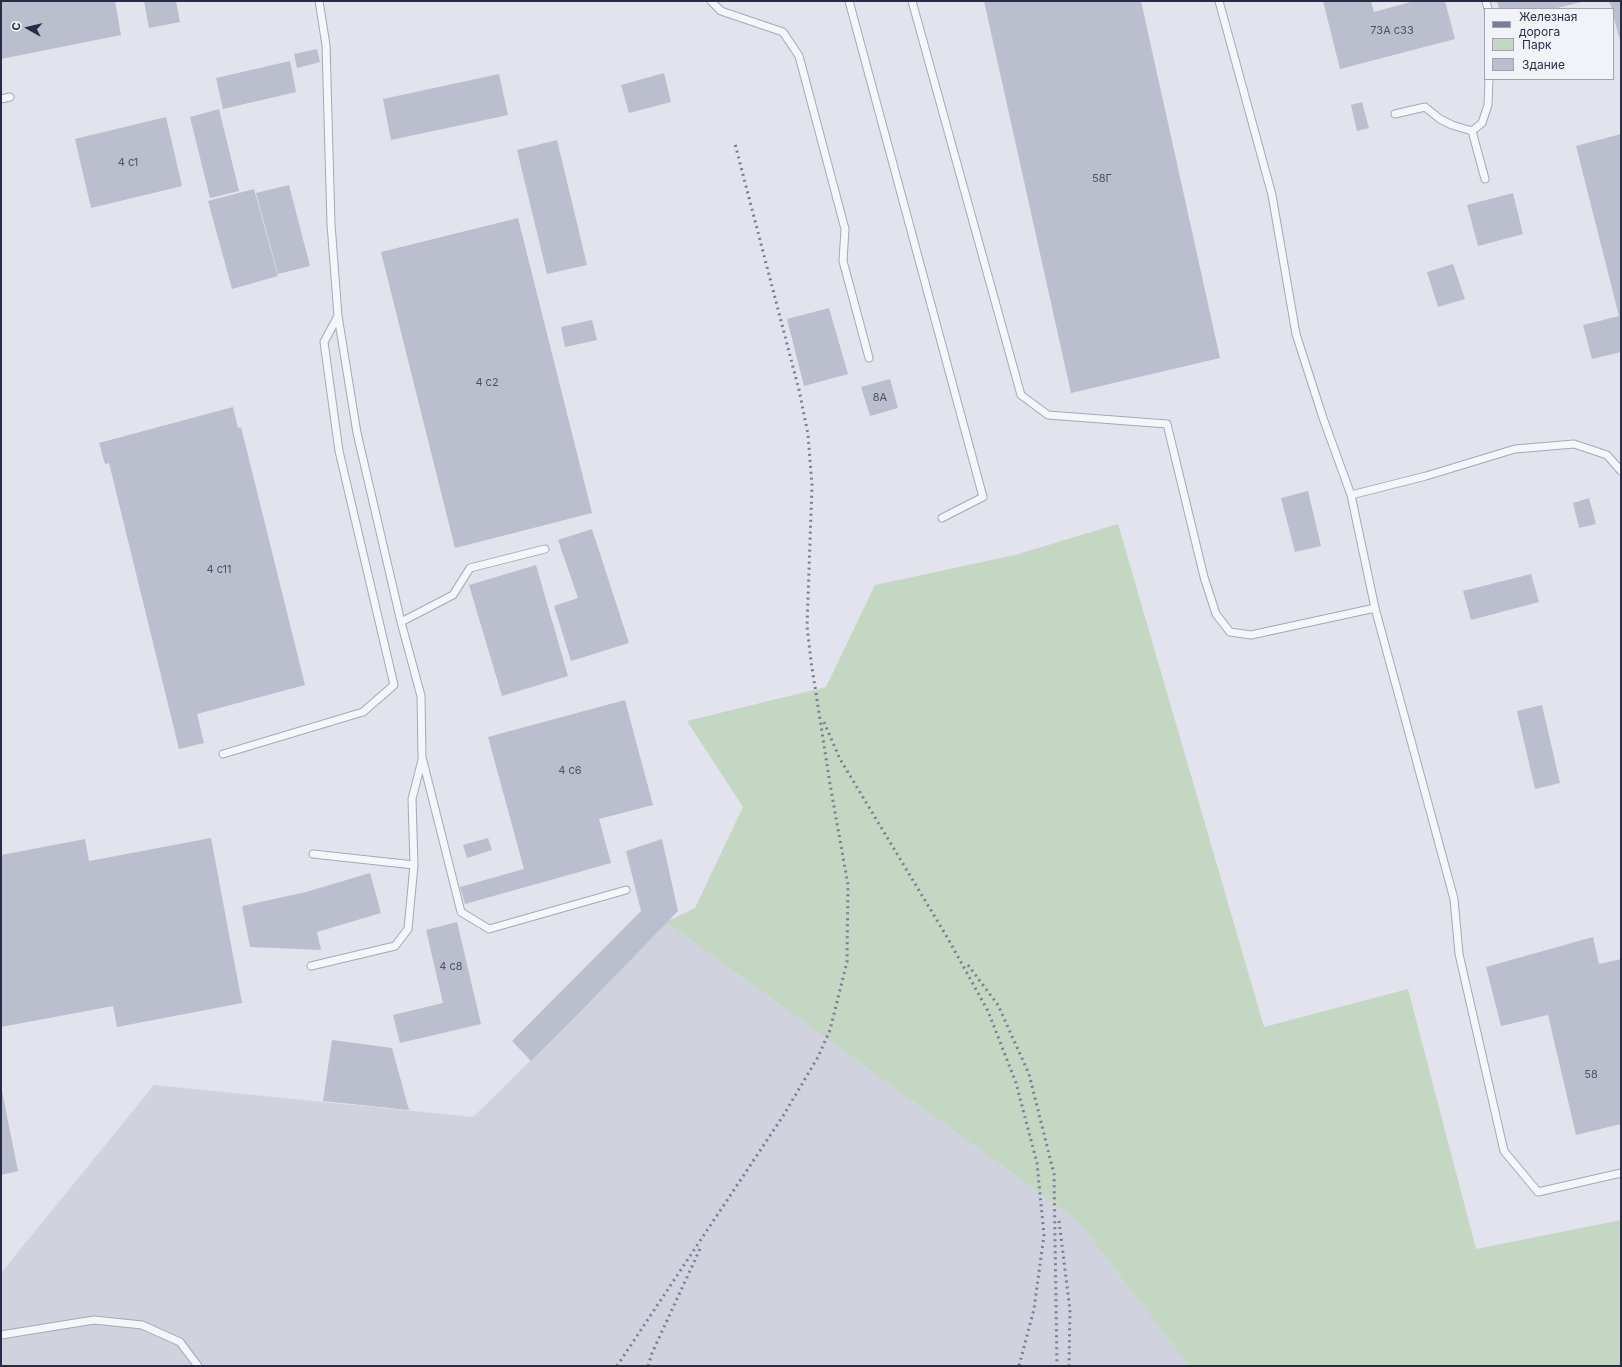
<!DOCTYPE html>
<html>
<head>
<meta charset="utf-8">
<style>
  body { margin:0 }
  #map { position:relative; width:1622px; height:1367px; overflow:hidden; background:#e2e3ec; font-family:Inter,sans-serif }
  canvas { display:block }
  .frame { position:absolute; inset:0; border:2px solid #282c46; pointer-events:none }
  .legend { position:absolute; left:1484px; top:8px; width:130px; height:72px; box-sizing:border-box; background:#f2f3f9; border:1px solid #a1a3b1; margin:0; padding:5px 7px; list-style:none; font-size:12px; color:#282c46 }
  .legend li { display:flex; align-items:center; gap:8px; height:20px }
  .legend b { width:20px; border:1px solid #a1a3b1 }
  .north { position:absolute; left:8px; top:8px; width:40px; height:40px; -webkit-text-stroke:3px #f2f3f9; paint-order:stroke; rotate:278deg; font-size:11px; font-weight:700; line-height:16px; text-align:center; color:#282c46 }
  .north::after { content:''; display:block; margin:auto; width:14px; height:18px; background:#282c46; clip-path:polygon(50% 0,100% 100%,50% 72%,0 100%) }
</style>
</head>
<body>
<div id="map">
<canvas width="1622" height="1367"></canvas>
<div class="frame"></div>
<ul class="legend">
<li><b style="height:5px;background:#797e97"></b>Железная дорога</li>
<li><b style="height:11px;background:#c3d7c2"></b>Парк</li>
<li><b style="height:11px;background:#bbbecc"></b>Здание</li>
</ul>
<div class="north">С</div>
</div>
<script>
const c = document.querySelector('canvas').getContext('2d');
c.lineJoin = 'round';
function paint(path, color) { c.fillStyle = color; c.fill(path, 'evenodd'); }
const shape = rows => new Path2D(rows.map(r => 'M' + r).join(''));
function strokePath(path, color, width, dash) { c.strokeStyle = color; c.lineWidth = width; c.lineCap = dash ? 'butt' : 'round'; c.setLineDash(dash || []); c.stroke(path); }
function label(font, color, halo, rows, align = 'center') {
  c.font = font + ' Inter,sans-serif'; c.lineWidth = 4; c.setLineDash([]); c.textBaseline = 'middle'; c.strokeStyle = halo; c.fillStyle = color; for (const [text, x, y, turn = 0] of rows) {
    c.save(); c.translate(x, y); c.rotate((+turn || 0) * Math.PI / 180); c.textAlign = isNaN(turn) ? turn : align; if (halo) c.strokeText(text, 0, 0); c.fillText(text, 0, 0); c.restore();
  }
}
paint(shape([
  [666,922,1078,1221,1189,1366,1,1366,1,1273,154,1085,473,1117,581,1011]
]), '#d0d2de');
paint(shape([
  [1118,524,1264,1027,1408,989,1476,1249,1621,1220,1621,1366,1189,1366,1078,1221,666,922,695,908,743,807,687,721,826,687,875,585,1015,555]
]), '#c3d7c2');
paint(shape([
  [1,1,115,1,121,35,1,59],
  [144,1,176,1,180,22,149,28],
  [984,1,1141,1,1220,358,1071,393],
  [1323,1,1371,1,1374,12,1414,1,1445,1,1455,39,1340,69],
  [1497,1,1581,1,1581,2,1553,9,1499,9],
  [1609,1,1621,1,1621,44,1613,15,1613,9,1612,9],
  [317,49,320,62,297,68,294,54],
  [290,61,296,92,223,109,216,78],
  [664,73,671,102,629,113,621,85],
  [499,74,508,115,391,140,383,99],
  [1362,102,1369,128,1357,131,1351,105],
  [219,109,239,191,210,198,190,117],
  [166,117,182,186,91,208,75,139],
  [1621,134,1621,352,1592,359,1583,325,1619,316,1576,146],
  [557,140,587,265,547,274,517,150],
  [289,185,310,266,278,274,256,193],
  [254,189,278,276,232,289,208,201],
  [1513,193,1523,234,1478,246,1467,205],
  [518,218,592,513,455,548,381,252],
  [1453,264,1465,299,1438,307,1427,272],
  [829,308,848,374,804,386,787,319],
  [592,320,597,340,565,347,561,327],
  [890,379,898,408,870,416,861,387],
  [233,407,238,428,241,427,305,685,197,714,204,743,179,749,109,463,105,464,99,443],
  [1308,491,1321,546,1295,552,1281,498],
  [1589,498,1596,524,1579,528,1573,503],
  [592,529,629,643,571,661,554,606,578,598,558,540],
  [536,565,568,676,502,696,469,585],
  [1531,574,1539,602,1471,620,1463,591],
  [625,700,653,805,599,819,611,863,465,904,460,887,524,869,488,737],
  [1542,705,1560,783,1535,789,1517,711],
  [211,838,242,1003,117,1027,113,1006,1,1027,1,855,85,839,89,861],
  [488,838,492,850,467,858,463,845],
  [662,839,678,911,581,1011,531,1061,512,1041,641,911,626,851],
  [370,873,381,913,317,932,321,950,250,947,242,906,306,892],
  [457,922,481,1024,400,1043,393,1015,443,1003,426,930],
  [1593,937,1599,964,1621,959,1621,1124,1576,1135,1548,1015,1501,1026,1486,967],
  [332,1040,392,1048,409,1110,323,1101],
  [1,1086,18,1171,1,1175]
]), '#bbbecc');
const lane = shape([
  [319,1,326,45,331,224,338,316,357,433,401,622,421,696,422,757,461,912,489,929,626,890],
  [711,1,721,11,783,32,799,56,845,229,843,261,869,358],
  [849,1,983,497,942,518],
  [912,1,1021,395,1048,415,1167,424,1204,577,1216,614,1230,632,1251,635,1375,608],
  [1219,1,1272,195,1296,334,1323,418,1351,495,1375,608,1454,899,1459,954,1504,1151,1538,1192,1621,1173],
  [1486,1,1488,9],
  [1,99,10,97],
  [1395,114,1425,107,1440,119,1452,125,1472,131,1482,123,1488,105,1489,79],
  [1472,131,1485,179],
  [1351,495,1426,476,1515,449,1574,444,1607,455,1621,471],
  [401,622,453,595,470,568,545,549],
  [223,754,363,712,394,685,339,451,324,342,338,316],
  [313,854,414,865,412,799,422,760],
  [311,966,395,946,408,929,414,865],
  [1,1335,94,1320,142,1325,180,1342,198,1366]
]);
strokePath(lane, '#a6a8b7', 9);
strokePath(lane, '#f5f6f9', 7);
strokePath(shape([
  [824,722,840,759,947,937,988,1011,1016,1083,1037,1163,1044,1235,1034,1309,1019,1366],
  [968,965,998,1005,1029,1074,1054,1174,1057,1366],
  [1059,1221,1070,1310,1069,1366],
  [617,1366,783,1116,818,1057,830,1030,847,962,848,885,830,784,811,661,807,626,812,486,808,434,799,390,735,144],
  [648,1366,652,1353,700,1249]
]), '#797e97', 3, [2, 4]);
label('11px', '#4d5068', null, [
  ["73А с33",1392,31],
  ["4 с1",128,163],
  ["58Г",1102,179],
  ["4 с2",487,383],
  ["8А",880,398],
  ["4 с11",219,570],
  ["4 с6",570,771],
  ["4 с8",451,967],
  ["58",1591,1075]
]);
</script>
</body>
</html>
